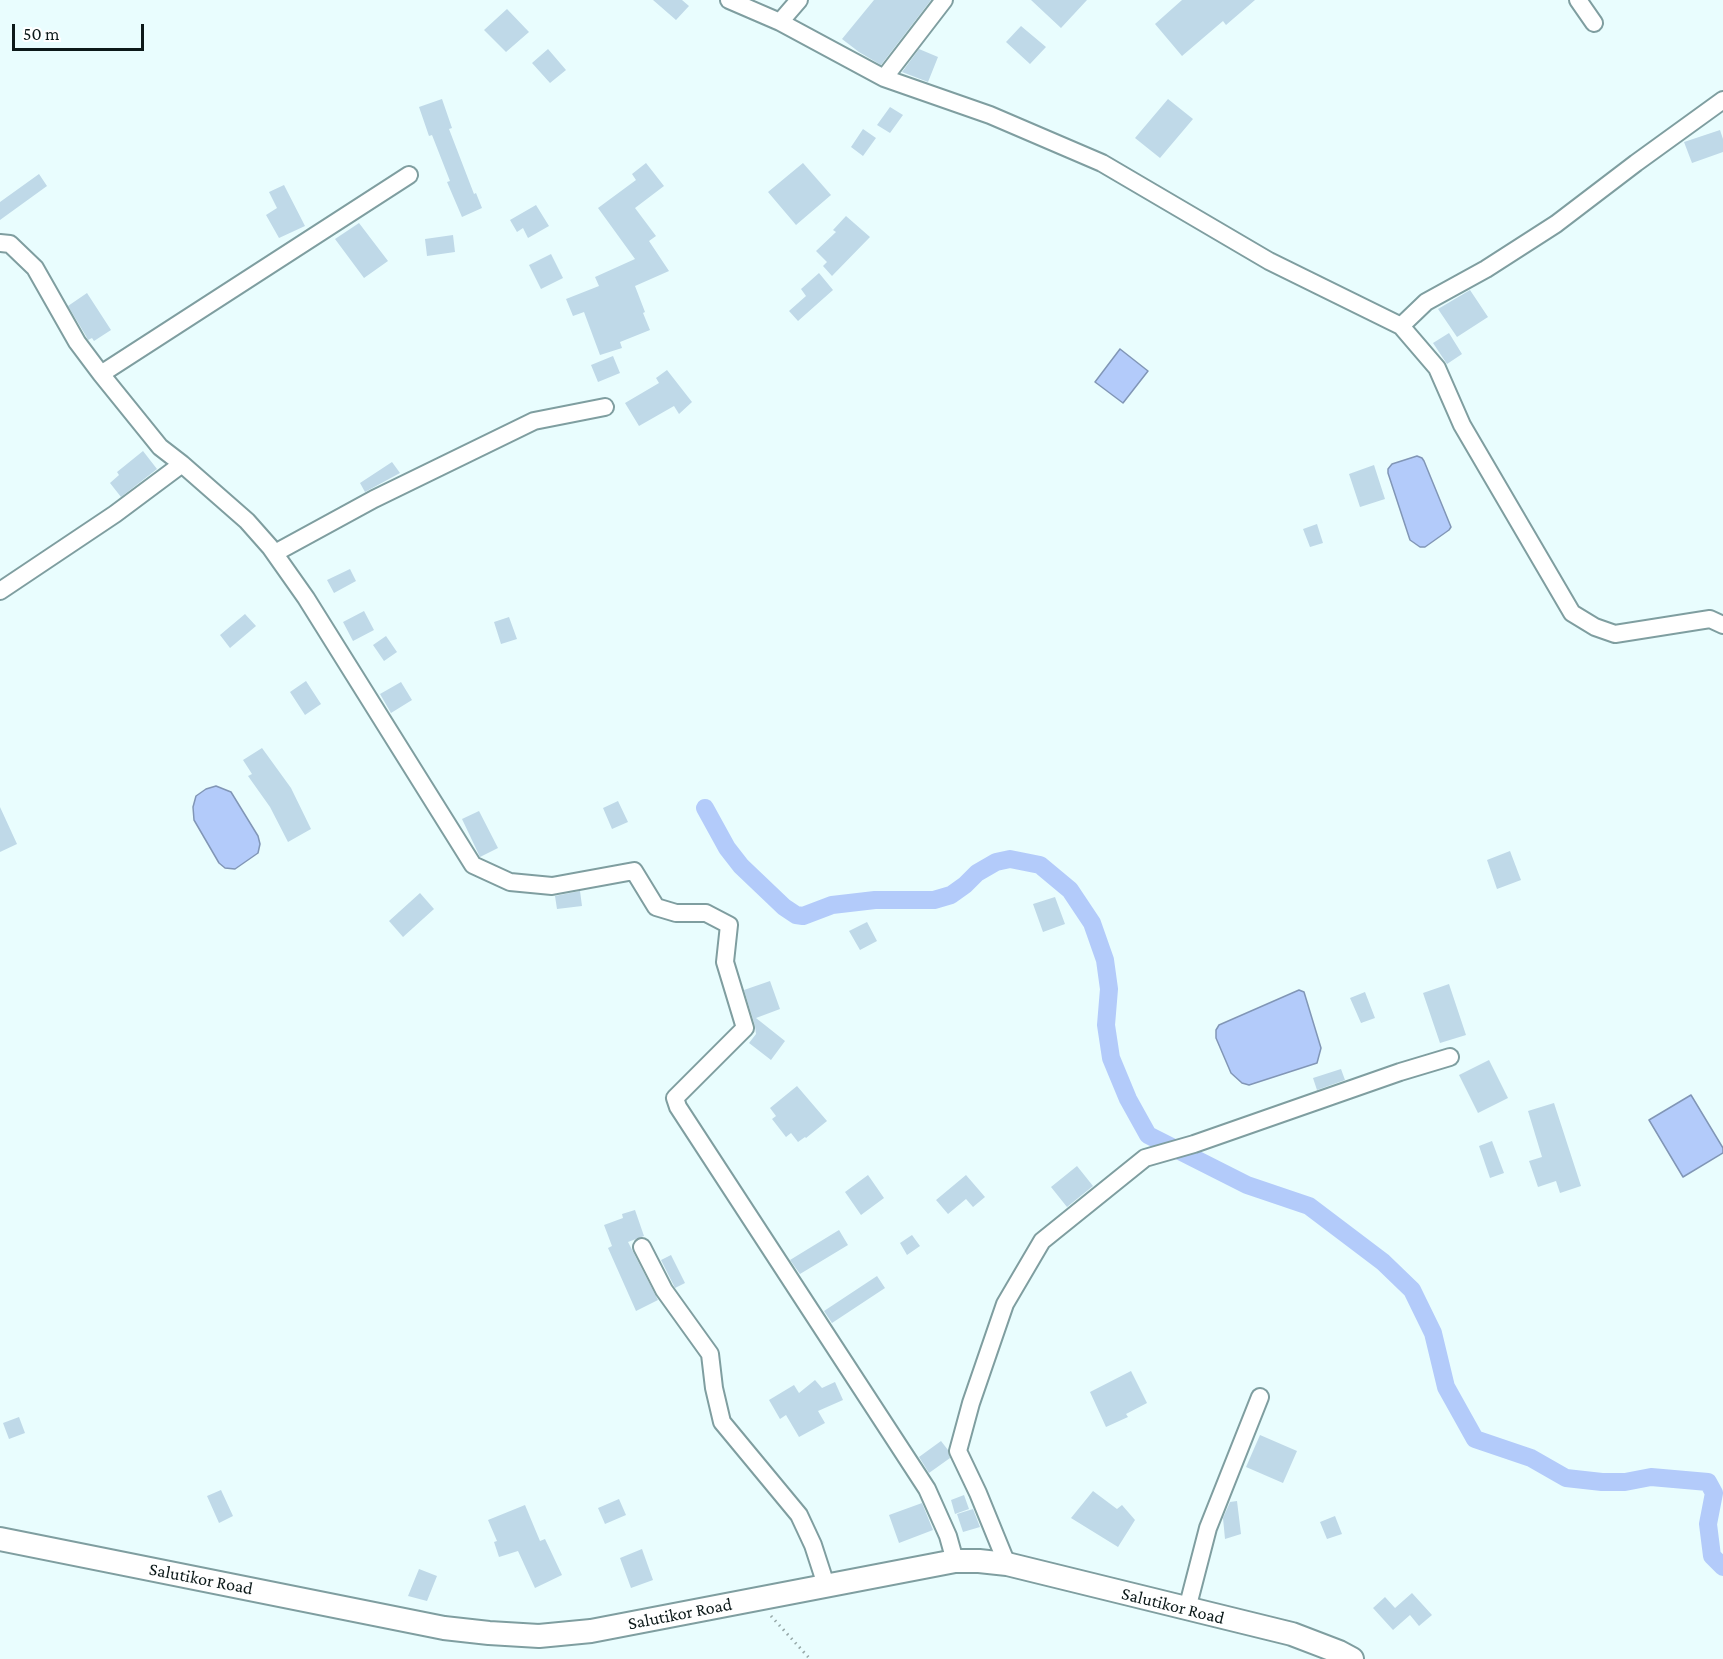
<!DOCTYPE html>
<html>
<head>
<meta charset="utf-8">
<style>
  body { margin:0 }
  #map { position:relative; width:1723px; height:1659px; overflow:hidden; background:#e9fdfe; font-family:"Crimson Pro",serif }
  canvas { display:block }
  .scale { position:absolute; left:12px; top:24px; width:132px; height:27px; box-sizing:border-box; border:3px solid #0c1919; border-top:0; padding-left:8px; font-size:18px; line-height:21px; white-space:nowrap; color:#0c1919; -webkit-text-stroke:4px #fff; paint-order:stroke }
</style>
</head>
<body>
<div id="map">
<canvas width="1723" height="1659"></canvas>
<div class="scale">50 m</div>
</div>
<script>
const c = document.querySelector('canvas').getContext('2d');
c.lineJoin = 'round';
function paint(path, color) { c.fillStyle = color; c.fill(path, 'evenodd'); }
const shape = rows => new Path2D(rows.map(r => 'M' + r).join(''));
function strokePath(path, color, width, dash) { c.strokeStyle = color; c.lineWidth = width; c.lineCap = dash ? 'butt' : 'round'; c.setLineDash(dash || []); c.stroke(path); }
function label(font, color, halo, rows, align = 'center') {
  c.font = font + ' "Crimson Pro",serif'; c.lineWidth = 4.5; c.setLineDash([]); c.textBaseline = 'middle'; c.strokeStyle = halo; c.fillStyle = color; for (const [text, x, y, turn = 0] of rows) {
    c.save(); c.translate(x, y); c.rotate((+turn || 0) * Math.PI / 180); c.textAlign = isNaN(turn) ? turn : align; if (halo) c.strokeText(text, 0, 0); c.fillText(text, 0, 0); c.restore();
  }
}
const water = shape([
  [1120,349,1148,371,1123,403,1095,382,1120,349],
  [1417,456,1422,458,1424,461,1451,527,1449,530,1425,547,1420,547,1410,540,1388,473,1388,469,1392,464,1417,456],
  [216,786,231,792,258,836,260,844,258,853,235,869,225,868,219,863,194,820,193,807,196,796,206,789,216,786],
  [1299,990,1304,992,1321,1048,1317,1063,1249,1085,1242,1083,1231,1073,1216,1038,1216,1030,1219,1025,1299,990],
  [1691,1095,1723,1148,1723,1153,1683,1177,1649,1120,1691,1095]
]);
paint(water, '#b3cbfa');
strokePath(water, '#8196b6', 1.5);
strokePath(shape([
  [705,808,727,848,741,866,784,907,796,915,803,916,832,905,875,900,934,900,951,895,965,885,977,873,996,862,1010,859,1040,865,1070,890,1092,923,1105,960,1109,989,1106,1025,1111,1058,1128,1099,1148,1135,1247,1185,1309,1206,1383,1262,1412,1290,1433,1333,1446,1387,1475,1439,1531,1458,1566,1478,1602,1482,1625,1482,1651,1477,1708,1482,1714,1493,1708,1524,1712,1556,1723,1567]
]), '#b3cbfa', 18);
paint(shape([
  [653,0,682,0,689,6,676,20],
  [874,0,931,0,881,65,859,52,842,39],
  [1031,0,1087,0,1061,28],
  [1182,0,1255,0,1226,25,1223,21,1182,56,1155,24],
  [507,9,529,32,506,52,484,30],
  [1021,26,1046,47,1030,64,1006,42],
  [548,49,566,70,550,83,532,63],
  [919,49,938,57,928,82,902,72],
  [442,99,452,128,449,129,474,194,476,193,482,208,462,217,447,182,450,181,432,135,429,136,419,107],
  [1168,99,1193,119,1160,158,1135,138],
  [890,107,903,115,890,133,877,125],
  [863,129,876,138,863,156,851,147],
  [1720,130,1723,139,1723,152,1692,163,1684,142],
  [646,163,664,186,635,208,656,236,649,241,669,271,635,286,645,312,643,313,650,330,620,342,622,348,600,355,584,312,573,316,566,299,599,286,595,277,635,259,598,208,636,180,632,174],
  [803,163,831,195,796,225,768,192],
  [39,174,47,186,0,220,0,202],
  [284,185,305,226,279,238,266,215,277,208,269,192],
  [536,205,549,226,528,238,523,228,517,232,510,220],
  [846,216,870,237,832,276,823,266,827,262,816,251,836,232,833,230],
  [359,223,388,261,364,278,335,239],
  [453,235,455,252,427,256,425,239],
  [551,254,563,278,541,289,529,265],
  [819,273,833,290,798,321,789,311,806,296,801,289],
  [1470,290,1488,317,1457,337,1438,309],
  [87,293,111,330,94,341,92,338,88,340,86,336,68,306],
  [1449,333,1462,354,1447,364,1433,343],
  [613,356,620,373,598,382,591,365],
  [667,370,692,402,679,414,674,406,639,426,625,403,659,383,656,378],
  [143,451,157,469,121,497,110,483,119,475,117,472],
  [392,462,400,473,365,492,360,483],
  [1374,465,1385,499,1360,507,1349,474],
  [1317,524,1323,543,1310,547,1303,529],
  [350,569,356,581,334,593,327,580],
  [364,611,374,630,353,641,343,622],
  [245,614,256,626,230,648,220,635],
  [509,617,517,639,501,644,494,622],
  [386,636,397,652,384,661,373,645],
  [306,681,321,704,305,715,290,692],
  [401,682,412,700,391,713,380,694],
  [262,748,291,788,311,829,288,842,270,807,248,776,252,774,243,760],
  [618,801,628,822,612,829,603,808],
  [0,807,17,844,0,852],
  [479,811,498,848,480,857,462,819],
  [1510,851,1521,880,1497,889,1487,860],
  [580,891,582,906,557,909,555,896],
  [420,893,434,909,403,937,389,921],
  [1055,897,1065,924,1043,932,1033,904],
  [867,922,877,941,860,950,849,931],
  [770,981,780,1009,756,1018,785,1041,771,1060,749,1043,756,1034,755,1026,744,990],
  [1449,984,1466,1035,1440,1043,1423,993],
  [1365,992,1375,1018,1361,1023,1350,998],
  [1489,1060,1508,1098,1478,1113,1459,1075],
  [1341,1069,1345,1080,1317,1090,1313,1078],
  [797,1086,827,1121,806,1138,805,1137,798,1142,791,1133,786,1137,772,1119,776,1116,770,1108],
  [1554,1103,1581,1186,1560,1193,1556,1181,1538,1187,1529,1161,1542,1157,1528,1111],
  [1492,1141,1504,1173,1490,1178,1479,1146],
  [1077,1166,1093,1186,1067,1207,1051,1187],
  [868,1175,884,1198,861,1215,845,1192],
  [966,1175,985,1197,973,1207,966,1199,948,1214,936,1200],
  [635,1210,644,1236,628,1242,658,1300,636,1311,608,1248,612,1246,604,1225,623,1218,622,1214],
  [839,1230,848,1245,800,1274,790,1260],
  [912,1235,920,1246,907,1255,900,1243],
  [671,1255,685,1283,675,1288,661,1260],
  [877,1276,885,1288,832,1323,824,1311],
  [1131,1371,1147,1403,1126,1414,1128,1417,1106,1427,1090,1392],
  [815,1380,822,1388,835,1382,843,1400,818,1411,825,1423,799,1437,786,1415,780,1419,769,1400,794,1385,799,1393],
  [19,1417,25,1433,9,1439,3,1423],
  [1260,1435,1297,1451,1283,1483,1246,1467],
  [941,1441,948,1450,950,1458,929,1473,919,1457],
  [221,1490,233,1516,219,1523,207,1496],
  [1093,1491,1117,1509,1122,1505,1135,1520,1118,1547,1071,1518],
  [964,1495,969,1509,955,1514,951,1500],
  [619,1499,626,1515,605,1524,598,1508],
  [1237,1501,1241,1534,1225,1539,1223,1518,1230,1502],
  [922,1503,933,1530,899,1543,889,1515],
  [525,1505,540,1541,545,1539,562,1575,535,1588,518,1551,499,1557,494,1542,497,1541,488,1520],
  [973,1509,980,1527,963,1532,957,1514],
  [1335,1516,1342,1534,1327,1539,1320,1522],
  [642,1549,653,1580,631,1588,620,1558],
  [419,1569,437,1576,427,1601,408,1596],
  [1412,1593,1432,1615,1419,1626,1410,1615,1393,1630,1373,1608,1385,1597,1395,1608]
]), '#bfd9e8');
const street = shape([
  [729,0,780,22,884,78,990,115,1102,163,1269,261,1401,326,1437,368,1462,425,1572,613,1595,627,1615,634,1710,619,1723,625],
  [1578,0,1594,23],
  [780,22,799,0],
  [884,78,944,0],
  [0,243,10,244,35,268,77,342,101,374,160,447,182,464,115,514,0,591],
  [1401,326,1426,302,1486,269,1556,224,1636,163,1723,100],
  [101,374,409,175],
  [182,464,247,521,270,547,306,598,473,865,510,882,552,886,634,871,656,907,676,913,706,913,729,925,725,962,745,1028,675,1098,678,1107,927,1489,948,1536,955,1561],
  [275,553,374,499,534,421,605,407],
  [642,1247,664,1290,710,1354,714,1388,722,1422,799,1515,813,1545,826,1585],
  [1007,1564,978,1493,958,1451,971,1403,1005,1304,1042,1241,1145,1158,1194,1144,1400,1072,1450,1057],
  [1187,1609,1208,1528,1260,1397]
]);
const secondary = shape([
  [0,1539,444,1628,489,1633,539,1636,591,1631,955,1561,979,1561,1007,1564,1292,1634,1339,1652,1352,1659]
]);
strokePath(street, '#7f9ea0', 20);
strokePath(secondary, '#7f9ea0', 26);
strokePath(shape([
  [771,1616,810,1659]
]), '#95a7a7', 3, [1.5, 4.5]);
strokePath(street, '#fff', 16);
strokePath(secondary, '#fff', 22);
label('18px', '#0c1919', '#fff', [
  ["Salutikor Road",201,1579,11],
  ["Salutikor Road",1173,1606,14],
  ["Salutikor Road",680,1614,-11]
]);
</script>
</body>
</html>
